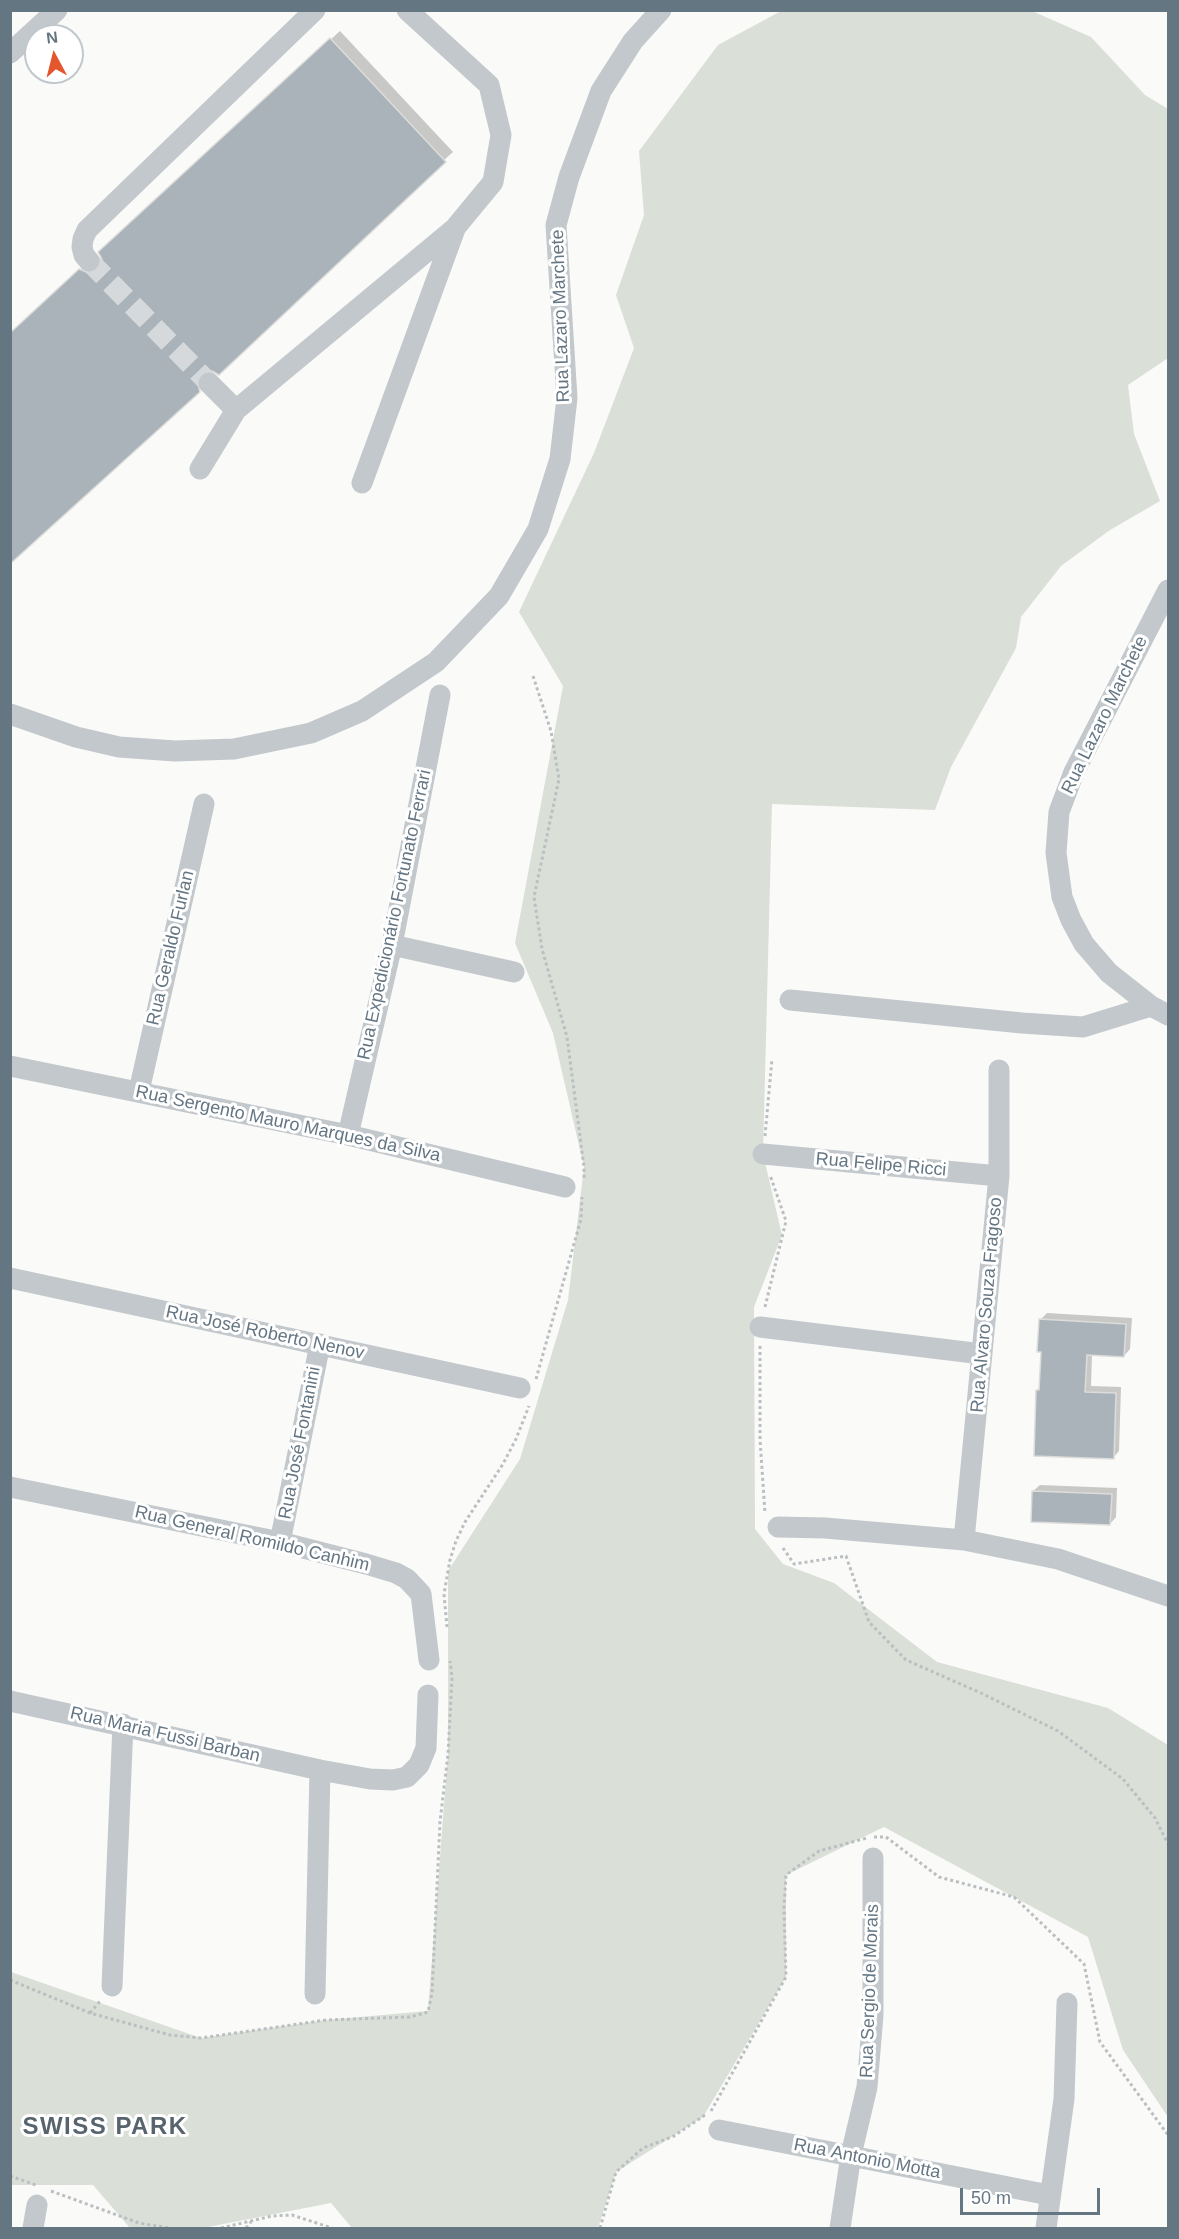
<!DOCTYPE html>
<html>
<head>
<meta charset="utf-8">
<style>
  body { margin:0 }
  #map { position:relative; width:1179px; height:2239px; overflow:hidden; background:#fafaf8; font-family:Arial,sans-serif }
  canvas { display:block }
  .frame { position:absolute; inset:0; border:12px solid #657683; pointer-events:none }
  .north { position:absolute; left:24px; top:24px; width:60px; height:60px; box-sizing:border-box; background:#fff; border:2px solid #c1c8cd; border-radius:50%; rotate:353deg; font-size:16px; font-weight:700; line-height:24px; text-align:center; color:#657683 }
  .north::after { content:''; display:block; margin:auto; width:21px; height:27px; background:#e4572e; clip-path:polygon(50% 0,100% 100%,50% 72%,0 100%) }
  .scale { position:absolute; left:960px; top:2188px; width:140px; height:27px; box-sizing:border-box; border:3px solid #657683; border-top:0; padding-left:8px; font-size:18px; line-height:21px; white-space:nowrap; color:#657683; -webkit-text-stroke:4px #fff; paint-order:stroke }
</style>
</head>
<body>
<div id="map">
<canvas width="1179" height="2239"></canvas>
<div class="frame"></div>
<div class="north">N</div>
<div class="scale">50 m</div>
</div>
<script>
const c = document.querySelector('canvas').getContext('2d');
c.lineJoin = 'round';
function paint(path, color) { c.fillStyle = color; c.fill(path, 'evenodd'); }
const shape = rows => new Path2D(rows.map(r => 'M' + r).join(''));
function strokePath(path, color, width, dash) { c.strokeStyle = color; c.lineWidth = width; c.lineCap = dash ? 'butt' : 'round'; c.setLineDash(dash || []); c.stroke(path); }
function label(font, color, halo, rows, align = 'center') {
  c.font = font + ' Arial,sans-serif'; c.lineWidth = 6; c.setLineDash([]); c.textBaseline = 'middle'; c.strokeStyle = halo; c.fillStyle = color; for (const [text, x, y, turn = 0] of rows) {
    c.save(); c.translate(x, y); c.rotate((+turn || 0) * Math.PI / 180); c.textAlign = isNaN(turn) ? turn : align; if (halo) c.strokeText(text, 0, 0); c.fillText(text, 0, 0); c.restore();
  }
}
paint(shape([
  [781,11,1032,11,1091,37,1145,95,1168,109,1168,358,1128,385,1134,434,1160,501,1110,530,1061,566,1021,617,1016,648,951,767,935,810,772,804,763,1154,782,1235,754,1307,755,1529,783,1564,834,1583,937,1662,1108,1708,1168,1745,1168,2117,1123,2050,1088,1937,884,1827,786,1875,786,1977,703,2117,616,2172,598,2228,352,2228,331,2203,203,2228,130,2228,93,2185,11,2185,11,1972,201,2038,326,2020,428,2011,448,1754,448,1571,520,1459,568,1300,584,1167,553,1033,515,943,563,686,519,612,594,453,634,348,616,295,644,215,639,151,718,45]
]), '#dadfd7');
paint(shape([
  [340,31,453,152,212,369,205,371,208,382,199,391,10,334,90,261,101,266,109,243],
  [1047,1313,1132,1318,1130,1349,1124,1356,1092,1354,1091,1386,1121,1387,1119,1451,1113,1458,1038,1391,1041,1387,1043,1350,1041,1319],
  [1040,1485,1117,1488,1116,1517,1110,1524,1033,1491]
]), '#0003');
const building = shape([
  [330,38,446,162,219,375,212,371,200,374,197,380,200,392,10,564,10,333,79,269,91,274,98,270,102,259,98,252,330,38],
  [1039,1319,1126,1324,1124,1357,1087,1355,1085,1392,1116,1393,1114,1459,1034,1456,1036,1390,1039,1390,1041,1352,1037,1352,1039,1319],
  [1032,1491,1112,1494,1110,1525,1031,1522,1032,1491]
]);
paint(building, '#aab3b9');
strokePath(building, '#dcdcda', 1.5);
strokePath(shape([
  [89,261,209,383]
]), '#d5d9db', 21, [21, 10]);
strokePath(shape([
  [533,676,551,731,559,779,534,897,542,949,567,1037,584,1167,584,1178],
  [765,1136,772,1059],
  [765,1307,786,1221,770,1175],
  [760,1346,760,1439,765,1513],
  [536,1379,581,1219,582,1197],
  [783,1548,794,1564,846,1556,869,1622,906,1660,981,1693,1058,1731,1123,1779,1155,1818,1168,1844],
  [447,1627,444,1594,450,1560,456,1541,465,1522,503,1464,516,1439,529,1406],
  [874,1837,886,1837,939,1877,1014,1897,1084,1964,1100,2042,1168,2135],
  [10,1980,90,2013,170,2035,201,2038,326,2020,410,2017,428,2012,432,1993,440,1822,448,1754,452,1678,450,1661],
  [90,2013,101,2000],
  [711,2111,786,1977,784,1908,786,1875,819,1851,867,1838],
  [10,2176,36,2185],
  [51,2191,139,2223,169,2228],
  [221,2228,272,2216,292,2215,332,2228],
  [246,2228,251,2222],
  [600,2228,616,2172,643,2148,674,2136,705,2115]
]), '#bbbfc2', 3, [3, 3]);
strokePath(shape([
  [10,53,57,10],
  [89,261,84,255,82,247,83,239,87,230,315,10],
  [209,383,236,410],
  [200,469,236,410,455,228,493,182,501,135,489,85,407,10],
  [362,483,455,229],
  [1168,590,1074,772,1059,812,1056,853,1062,897,1071,920,1084,944,1109,973,1151,1006,1168,1015],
  [10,714,76,737,119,747,175,751,234,749,311,733,362,711,436,662,499,596,538,529,560,459,567,398,556,225,569,177,601,91,633,41,661,10],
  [392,945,514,972],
  [790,1000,1022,1023,1083,1027,1151,1006],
  [10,1066,348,1135,565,1187],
  [139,1091,204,804],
  [348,1135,392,945,440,695],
  [763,1154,999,1176],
  [10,1278,520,1388],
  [760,1327,982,1354],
  [10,1487,280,1542,366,1564,396,1573,407,1579,421,1594,429,1660],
  [778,1527,825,1528,964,1540,1058,1559,1168,1596],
  [964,1540,999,1176,999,1070],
  [280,1542,320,1344],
  [10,1701,320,1770,370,1779,393,1780,407,1777,419,1765,426,1748,428,1695],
  [112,1986,123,1724],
  [315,1994,320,1770],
  [719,2130,1049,2195],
  [33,2228,37,2205],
  [840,2228,851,2155,867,2087,873,2015,873,1858],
  [1046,2228,1064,2099,1067,2003]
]), '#c3c8cc', 21);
label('18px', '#657683', '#fff', [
  ["Rua Lazaro Marchete",561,316,-92],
  ["Rua Lazaro Marchete",1105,715,-64],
  ["Rua Expedicionário Fortunato Ferrari",395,915,-78],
  ["Rua Geraldo Furlan",171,948,-77],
  ["Rua Sergento Mauro Marques da Silva",288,1124,12],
  ["Rua Felipe Ricci",881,1165,5],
  ["Rua Alvaro Souza Fragoso",987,1305,-85],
  ["Rua José Roberto Nenov",265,1333,12],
  ["Rua José Fontanini",300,1443,-79],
  ["Rua General Romildo Canhim",252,1539,13],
  ["Rua Maria Fussi Barban",165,1735,13],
  ["Rua Sergio de Morais",870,1991,-88],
  ["Rua Antonio Motta",867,2159,11]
]);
c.letterSpacing = '1.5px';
label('bold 24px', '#57646e', '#fff', [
  ["SWISS PARK",105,2127]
]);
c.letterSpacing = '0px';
</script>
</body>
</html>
